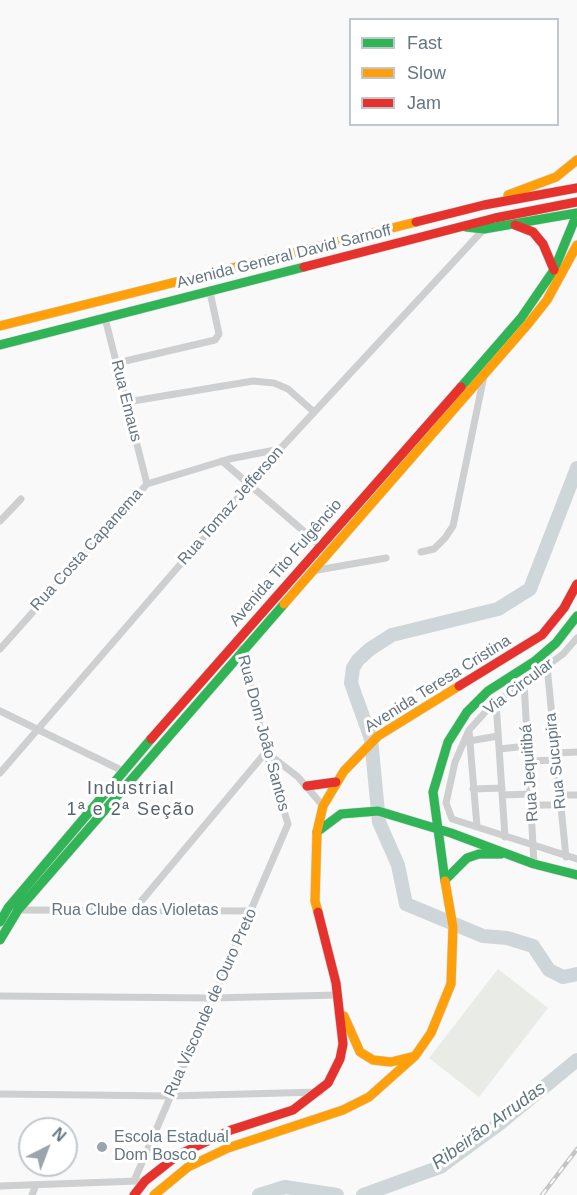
<!DOCTYPE html>
<html>
<head>
<meta charset="utf-8">
<style>
  body { margin:0 }
  #map { position:relative; width:577px; height:1195px; overflow:hidden; background:#f9f9f9; font-family:Arial,sans-serif }
  canvas { display:block }
  .legend { position:absolute; left:349px; top:18px; width:210px; height:108px; box-sizing:border-box; background:#fff; border:2px solid #c1c8cd; margin:0; padding:8px 10px; list-style:none; font-size:18px; color:#657683 }
  .legend li { display:flex; align-items:center; gap:12px; height:30px }
  .legend b { width:30px; border:2px solid #c1c8cd }
  .north { position:absolute; left:18px; top:1117px; width:60px; height:60px; box-sizing:border-box; background:#fff; border:2px solid #c1c8cd; border-radius:50%; rotate:42deg; font-size:16px; font-weight:700; line-height:24px; text-align:center; color:#657683 }
  .north::after { content:''; display:block; margin:auto; width:21px; height:27px; background:#99a4ac; clip-path:polygon(50% 0,100% 100%,50% 72%,0 100%) }
</style>
</head>
<body>
<div id="map">
<canvas width="577" height="1195"></canvas>
<ul class="legend">
<li><b style="height:8px;background:#30b455"></b>Fast</li>
<li><b style="height:8px;background:#ff9f0a"></b>Slow</li>
<li><b style="height:8px;background:#e5322d"></b>Jam</li>
</ul>
<div class="north">N</div>
</div>
<script>
const c = document.querySelector('canvas').getContext('2d');
c.lineJoin = 'round';
function paint(path, color) { c.fillStyle = color; c.fill(path, 'evenodd'); }
const shape = rows => new Path2D(rows.map(r => 'M' + r).join(''));
function strokePath(path, color, width, dash) { c.strokeStyle = color; c.lineWidth = width; c.lineCap = dash ? 'butt' : 'round'; c.setLineDash(dash || []); c.stroke(path); }
function label(font, color, halo, rows, align = 'center') {
  c.font = font + ' Arial,sans-serif'; c.lineWidth = 6; c.setLineDash([]); c.textBaseline = 'middle'; c.strokeStyle = halo; c.fillStyle = color; for (const [text, x, y, turn = 0] of rows) {
    c.save(); c.translate(x, y); c.rotate((+turn || 0) * Math.PI / 180); c.textAlign = isNaN(turn) ? turn : align; if (halo) c.strokeText(text, 0, 0); c.fillText(text, 0, 0); c.restore();
  }
}
paint(shape([
  [498,969,548,1008,479,1097,429,1058]
]), '#e8ebe6');
strokePath(shape([
  [577,468,530,589,498,609,392,635,370,649,358,660,353,668,351,683,371,739,379,822,398,865,406,904,483,936,507,938,533,946,549,970,563,977,577,974],
  [259,1195,285,1187,337,1195],
  [363,1195,440,1167,499,1124,577,1060]
]), '#ced6d9', 14);
const fast = shape([
  [466,227,484,229,577,213],
  [0,345,304,267],
  [461,387,521,318,554,270,577,214],
  [317,832,341,814,378,811,451,833,534,864,577,875],
  [445,880,467,858,479,854,501,854],
  [445,881,433,792,448,742,467,712,488,691,535,661,556,643,577,616],
  [0,922,8,908,151,739],
  [0,940,18,910,284,604]
]);
const slow = shape([
  [508,195,556,177,577,160],
  [0,326,416,222],
  [284,604,528,324,547,300,577,245],
  [318,912,315,901,317,832,323,806,344,771,378,736,459,686],
  [344,1016,360,1052,373,1060,391,1062,415,1056],
  [154,1195,188,1167,228,1148,343,1110,369,1097,415,1056,431,1033,451,984,453,927,445,881]
]);
const jam = shape([
  [416,222,484,205,577,188],
  [515,225,533,232,543,244,554,270],
  [304,267,495,218,577,202],
  [459,686,542,635,564,608,577,584],
  [151,739,461,387],
  [307,786,336,782],
  [134,1195,145,1181,178,1155,231,1130,293,1110,328,1083,340,1059,343,1044,336,983,318,912]
]);
strokePath(fast, '#d5d6d7', 10);
strokePath(slow, '#d5d6d7', 10);
strokePath(jam, '#d5d6d7', 10);
strokePath(shape([
  [105,318,147,484],
  [117,363,215,340,219,334,210,292],
  [127,402,253,381,274,383,288,389,314,412],
  [222,461,321,546],
  [0,521,21,499],
  [421,552,434,549,445,538,453,526,484,376],
  [312,571,386,558],
  [577,638,563,654,489,708,469,730,455,762,446,803,452,819,577,859],
  [0,649,147,484,229,459,280,449],
  [547,666,566,857],
  [524,682,534,864],
  [496,702,505,837],
  [0,711,123,771],
  [469,731,477,827],
  [469,741,498,736],
  [499,749,528,746],
  [266,752,298,777,323,806],
  [556,753,577,752],
  [529,761,556,760],
  [0,773,280,449,484,229],
  [473,789,502,788],
  [502,795,531,794],
  [560,795,577,795],
  [532,805,561,805],
  [18,910,251,911],
  [133,911,266,752],
  [0,996,212,998,338,995],
  [0,1094,170,1096,320,1092],
  [134,1181,288,824,266,752,242,650,234,644],
  [0,1186,138,1181],
  [32,1195,36,1185]
]), '#cecfd0', 7);
strokePath(fast, '#30b455', 9);
strokePath(slow, '#ff9f0a', 9);
strokePath(jam, '#e5322d', 9);
const rail = shape([
  [542,1195,577,1149]
]);
strokePath(rail, '#c3c5c6', 4.5);
strokePath(rail, '#fff', 2, [7]);
for (const [x, y, r, color] of [
  [102,1147,6,"#99a4ac"]
]) { const dot = new Path2D(); dot.arc(x, y, r, 0, 2 * Math.PI); c.fillStyle = color; c.fill(dot); strokePath(dot, '#fff', 2); }
label('16px', '#657683', '#fff', [
  ["Avenida General David Sarnoff",284,257,-14],
  ["Rua Emaus",126,401,76],
  ["Rua Tomaz Jefferson",231,506,-49],
  ["Rua Costa Capanema",87,550,-48],
  ["Avenida Tito Fulgêncio",286,563,-49],
  ["Avenida Teresa Cristina",438,684,-32],
  ["Via Circular",519,687,-37],
  ["Rua Dom João Santos",263,733,75],
  ["Rua Sucupira",556,761,-96],
  ["Rua Jequitibá",530,773,-94],
  ["Rua Clube das Violetas",135,911],
  ["Rua Visconde de Ouro Preto",211,1003,-66]
]);
label('16px', '#657683', '#fff', [
  ["Escola Estadual",114,1138],
  ["Dom Bosco",114,1156]
], 'left');
c.letterSpacing = '1.5px';
label('18px', '#57646e', '#fff', [
  ["Industrial",131,789],
  ["1ª e 2ª Seção",131,810]
]);
c.letterSpacing = '0px';
label('italic 18px', '#60757c', '#fff', [
  ["Ribeirão Arrudas",489,1126,-36]
]);
</script>
</body>
</html>
